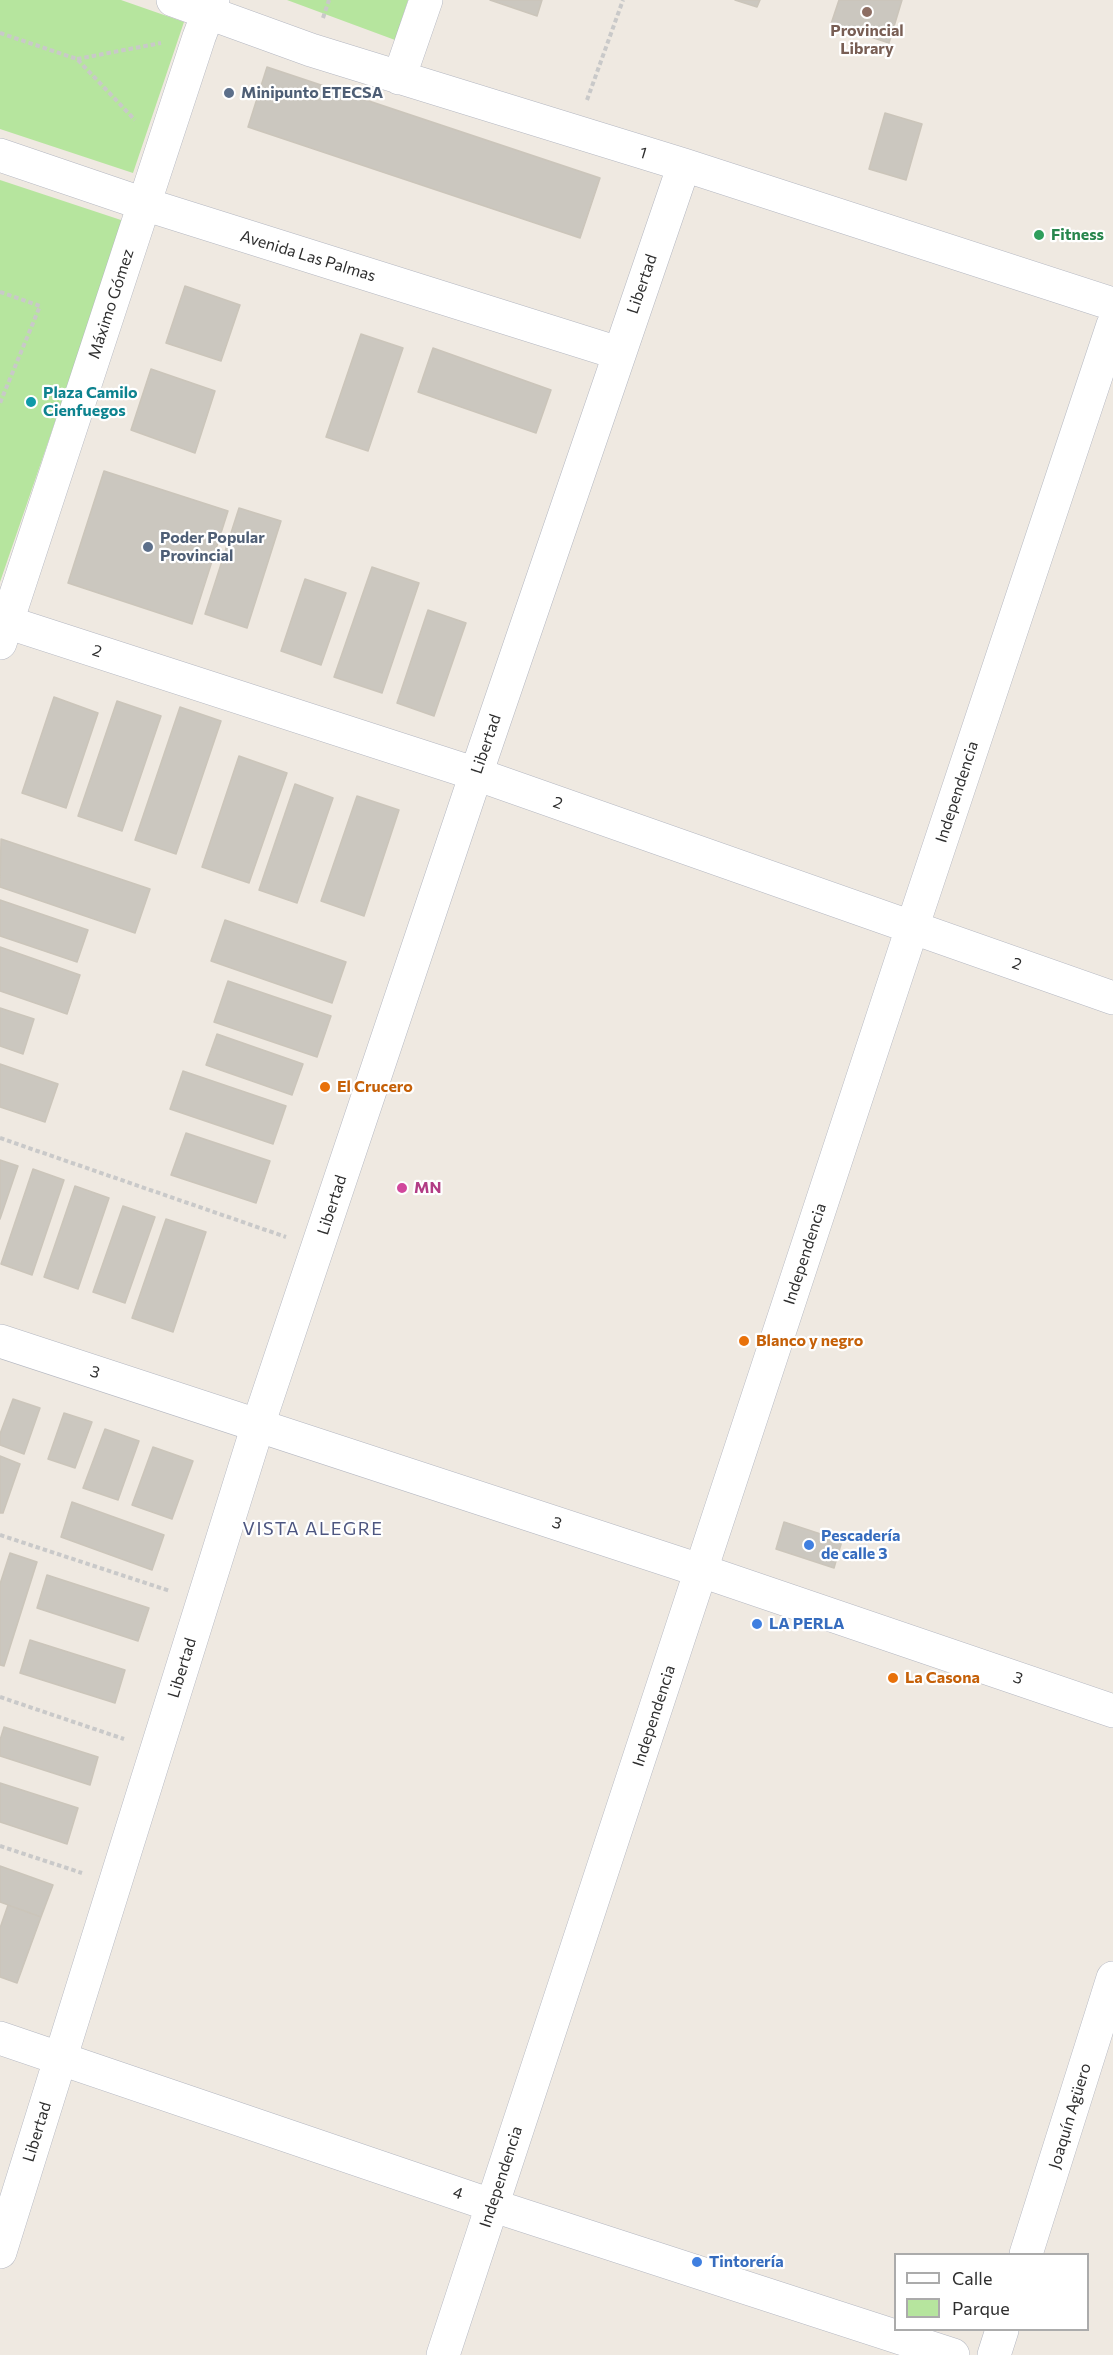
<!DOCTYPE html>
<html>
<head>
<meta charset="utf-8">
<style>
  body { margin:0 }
  #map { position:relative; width:1113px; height:2355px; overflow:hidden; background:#efe9e1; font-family:Commissioner,sans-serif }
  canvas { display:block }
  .legend { position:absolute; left:894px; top:2253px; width:195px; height:78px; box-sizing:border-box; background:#fff; border:2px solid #ababab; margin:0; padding:8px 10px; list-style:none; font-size:18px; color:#2e2e2e }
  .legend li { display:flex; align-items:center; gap:12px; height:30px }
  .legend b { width:30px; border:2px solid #ababab }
</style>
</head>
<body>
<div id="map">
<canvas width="1113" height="2355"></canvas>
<ul class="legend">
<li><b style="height:8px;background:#fff"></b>Calle</li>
<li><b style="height:16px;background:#b6e59e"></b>Parque</li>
</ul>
</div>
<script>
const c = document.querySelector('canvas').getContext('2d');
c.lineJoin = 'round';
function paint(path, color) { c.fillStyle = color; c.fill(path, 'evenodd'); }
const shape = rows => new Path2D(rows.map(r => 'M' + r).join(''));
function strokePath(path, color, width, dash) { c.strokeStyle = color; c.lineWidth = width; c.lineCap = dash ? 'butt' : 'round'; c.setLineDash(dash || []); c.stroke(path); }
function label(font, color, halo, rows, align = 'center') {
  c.font = font + ' Commissioner,sans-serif'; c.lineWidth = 4.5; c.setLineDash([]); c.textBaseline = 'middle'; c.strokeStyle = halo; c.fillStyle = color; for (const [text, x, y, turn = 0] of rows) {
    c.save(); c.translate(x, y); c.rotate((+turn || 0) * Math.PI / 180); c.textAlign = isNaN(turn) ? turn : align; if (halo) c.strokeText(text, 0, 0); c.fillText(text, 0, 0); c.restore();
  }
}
paint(shape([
  [0,0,121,0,184,22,133,173,0,129],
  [287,0,408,0,395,40],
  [0,180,124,221,0,582]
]), '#b6e59e');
const building = shape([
  [490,0,542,0,537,16,490,0],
  [735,0,760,0,757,7,735,0],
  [839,0,902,0,889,43,831,24,839,0],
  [267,67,600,178,580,238,248,127,267,67],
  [885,113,922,124,906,180,869,169,885,113],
  [185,286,240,305,221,361,166,343,185,286],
  [361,334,403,348,368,451,326,437,361,334],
  [433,348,551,390,536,433,418,392,433,348],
  [151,369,215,391,195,453,131,430,151,369],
  [104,471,228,511,192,624,68,583,104,471],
  [239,508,281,521,247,628,205,614,239,508],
  [372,567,419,583,382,693,334,677,372,567],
  [305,579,346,593,321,665,281,651,305,579],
  [428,610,466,623,434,716,397,703,428,610],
  [54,697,98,713,66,808,22,793,54,697],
  [117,701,161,716,122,831,78,816,117,701],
  [180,707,221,721,176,854,135,840,180,707],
  [239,756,287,773,249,883,202,867,239,756],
  [295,784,333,798,297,903,259,890,295,784],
  [357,796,399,810,364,916,321,901,357,796],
  [1,839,150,889,135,933,0,887,1,839],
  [0,900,88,930,77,962,0,936,0,900],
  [225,920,346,962,332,1003,211,961,225,920],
  [0,947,80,975,67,1014,0,991,0,947],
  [228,981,331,1016,317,1057,214,1022,228,981],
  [0,1008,34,1019,23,1054,0,1046,0,1008],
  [217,1034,303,1064,292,1095,206,1065,217,1034],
  [0,1064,58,1084,45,1122,0,1107,0,1064],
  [183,1071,286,1106,273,1144,170,1109,183,1071],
  [186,1133,270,1161,256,1203,171,1175,186,1133],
  [0,1160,18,1166,0,1219,0,1160],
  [33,1169,64,1180,32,1275,1,1264,33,1169],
  [75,1186,109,1198,78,1289,44,1277,75,1186],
  [123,1206,155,1217,125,1303,93,1292,123,1206],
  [166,1219,206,1232,173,1332,132,1318,166,1219],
  [13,1399,40,1408,24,1454,0,1445,0,1434,13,1399],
  [64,1413,92,1422,75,1468,48,1459,64,1413],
  [105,1429,139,1441,118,1500,83,1488,105,1429],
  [153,1447,193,1461,172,1519,132,1505,153,1447],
  [0,1456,20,1464,3,1513,0,1513,0,1456],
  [72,1502,164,1535,152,1570,61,1537,72,1502],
  [784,1522,842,1541,834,1568,776,1549,784,1522],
  [10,1553,37,1562,4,1666,0,1665,0,1584,10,1553],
  [47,1575,149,1608,138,1641,37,1608,47,1575],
  [30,1640,125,1670,115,1703,20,1673,30,1640],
  [4,1727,98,1757,90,1785,0,1756,0,1740,4,1727],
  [0,1783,78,1808,67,1844,0,1822,0,1783],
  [0,1866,53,1885,41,1917,0,1902,0,1866],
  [8,1905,41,1917,17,1983,0,1977,0,1928,8,1905]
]);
paint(building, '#cbc7bf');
strokePath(building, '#cbc5ba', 1.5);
const street = shape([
  [173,0,311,50,684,165,1113,304],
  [399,78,426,0],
  [0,155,144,204,618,353],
  [0,620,476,774,1113,998],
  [0,2038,491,2205,953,2355],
  [0,2252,258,1425,476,774,684,165],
  [1026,2254,1113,1978],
  [443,2355,912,928,1113,325],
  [994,2355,1002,2330]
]);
const secondary = shape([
  [0,643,199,37,213,0],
  [0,1341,702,1571,1113,1711]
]);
strokePath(street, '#b4b7c1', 34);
strokePath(secondary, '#b4b7c1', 34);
strokePath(shape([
  [323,18,329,0],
  [0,33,77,59,135,120],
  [77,59,161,43],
  [587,100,623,0],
  [0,292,40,306,0,403],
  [0,1138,286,1237],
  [0,1535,170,1591],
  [0,1697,124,1739],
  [0,1846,82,1873]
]), '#c9c9c9', 4, [4.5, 3]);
strokePath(street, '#fff', 33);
strokePath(secondary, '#fff', 33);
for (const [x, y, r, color] of [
  [867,12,6,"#8d6e63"],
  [229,93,6,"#5c6f8a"],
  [1039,235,6,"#2e9e5b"],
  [31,402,6,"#0f9aa8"],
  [148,547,6,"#5c6f8a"],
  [325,1087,6,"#e8710a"],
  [402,1188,6,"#d1479c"],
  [744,1341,6,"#e8710a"],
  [809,1545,6,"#3f7fe0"],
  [757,1624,6,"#3f7fe0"],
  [893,1678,6,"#e8710a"],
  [697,2262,6,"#3f7fe0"]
]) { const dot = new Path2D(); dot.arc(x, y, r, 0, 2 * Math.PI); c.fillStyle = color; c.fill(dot); strokePath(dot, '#fff', 2); }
label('bold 16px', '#785e54', '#fff', [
  ["Provincial",867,31],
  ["Library",867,49]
]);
label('bold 16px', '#4e5e75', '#fff', [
  ["Minipunto ETECSA",241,93],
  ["Poder Popular",160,538],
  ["Provincial",160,556]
], 'left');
label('16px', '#2e2e2e', '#fff', [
  ["1",643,153,17],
  ["Avenida Las Palmas",308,256,17],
  ["Libertad",642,284,-71],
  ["Máximo Gómez",111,304,-72],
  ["2",97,651,18],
  ["Libertad",486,744,-71],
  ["Independencia",957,792,-72],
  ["2",558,803,19],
  ["2",1017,964,19],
  ["Libertad",332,1205,-72],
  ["Independencia",805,1254,-72],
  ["3",95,1372,18],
  ["3",557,1523,18],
  ["Libertad",182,1668,-73],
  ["3",1018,1678,19],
  ["Independencia",654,1716,-72],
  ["Joaquín Agüero",1070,2116,-73],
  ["Libertad",37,2132,-73],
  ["Independencia",501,2177,-72],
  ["4",458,2193,19]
]);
label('bold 16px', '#27864d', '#fff', [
  ["Fitness",1051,235]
], 'left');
label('bold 16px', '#0d838f', '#fff', [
  ["Plaza Camilo",43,393],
  ["Cienfuegos",43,411]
], 'left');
label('bold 16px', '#c56008', '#fff', [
  ["El Crucero",337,1087],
  ["Blanco y negro",756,1341],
  ["La Casona",905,1678]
], 'left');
label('bold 16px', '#b23c85', '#fff', [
  ["MN",414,1188]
], 'left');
label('bold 16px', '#366cbe', '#fff', [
  ["Pescadería",821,1536],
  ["de calle 3",821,1554],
  ["LA PERLA",769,1624],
  ["Tintorería",709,2262]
], 'left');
c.letterSpacing = '1.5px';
label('18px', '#4d5680', '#fff', [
  ["VISTA ALEGRE",313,1529]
]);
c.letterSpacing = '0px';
</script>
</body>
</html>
